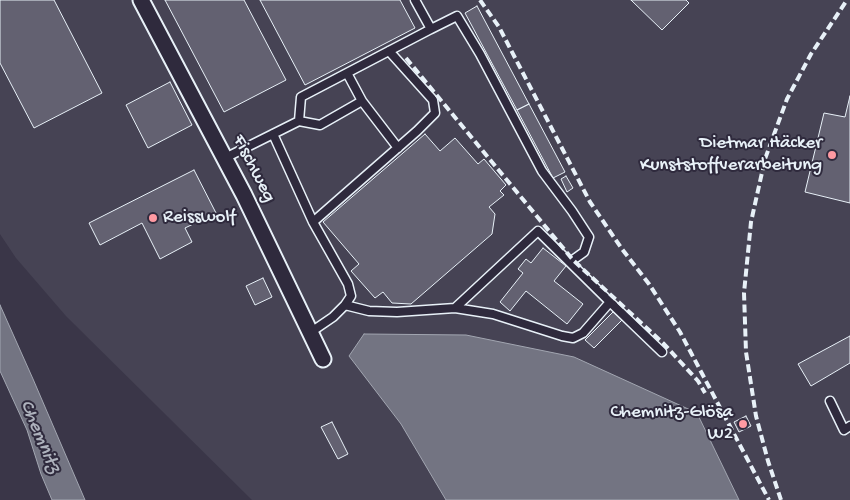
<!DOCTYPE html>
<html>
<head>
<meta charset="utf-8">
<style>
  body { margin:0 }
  canvas { display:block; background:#3a3648 }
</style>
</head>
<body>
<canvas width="850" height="500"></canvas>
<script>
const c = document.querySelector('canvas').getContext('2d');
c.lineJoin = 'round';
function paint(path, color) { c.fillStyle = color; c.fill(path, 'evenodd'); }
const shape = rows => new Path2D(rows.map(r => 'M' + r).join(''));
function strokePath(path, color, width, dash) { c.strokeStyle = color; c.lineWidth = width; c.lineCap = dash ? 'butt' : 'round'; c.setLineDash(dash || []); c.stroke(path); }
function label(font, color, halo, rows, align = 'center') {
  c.font = font + ' "Gochi Hand",sans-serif'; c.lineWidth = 4; c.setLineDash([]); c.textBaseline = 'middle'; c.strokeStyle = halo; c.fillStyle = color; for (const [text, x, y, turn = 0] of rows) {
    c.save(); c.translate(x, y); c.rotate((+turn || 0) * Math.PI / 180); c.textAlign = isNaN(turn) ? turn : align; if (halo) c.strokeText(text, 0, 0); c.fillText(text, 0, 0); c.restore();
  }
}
paint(shape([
  [0,0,850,0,850,500,252,500,66,316,16,258,0,234]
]), '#464354');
const water = shape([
  [0,305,33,379,85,500,52,500,41,474,27,430,0,371,0,305],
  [364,334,466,335,574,357,697,413,739,500,446,500,401,424,349,356,364,334]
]);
paint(water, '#737482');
strokePath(water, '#a2a6b1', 1);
const building = shape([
  [0,0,54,0,102,93,34,128,0,63,0,0],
  [165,0,244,0,286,80,224,112,165,0],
  [260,0,400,0,415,28,305,85,260,0],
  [631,0,686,0,689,3,662,30,631,0],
  [477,6,529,104,517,110,465,13,477,6],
  [170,82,192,125,148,148,126,105,170,82],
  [850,96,850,203,805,192,824,113,845,117,850,96],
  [529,104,565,172,553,178,517,110,529,104],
  [425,134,440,151,455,138,478,164,484,159,506,185,500,191,504,195,489,207,495,214,492,234,411,304,392,303,383,292,375,298,351,271,359,264,323,222,425,134],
  [194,170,216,213,185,228,192,242,160,259,142,223,100,245,89,223,194,170],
  [566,176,573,188,567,192,561,179,566,176],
  [543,248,566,266,554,281,583,304,567,324,526,291,510,311,500,302,523,273,518,269,526,259,531,263,543,248],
  [263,278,272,297,255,305,246,286,263,278],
  [613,312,622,320,594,348,585,340,613,312],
  [850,336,850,363,811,386,798,364,850,336],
  [746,416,751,426,739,432,734,422,746,416],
  [332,422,348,454,338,459,321,427,332,422]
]);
paint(building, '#636171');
strokePath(building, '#e8f1f8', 1);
const service = shape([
  [431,29,457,16,480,54,542,171,572,211,589,237,584,252,570,262],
  [347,73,362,101,398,148],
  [299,121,320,125,362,101],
  [273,134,313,222,348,284,351,296,345,305],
  [225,158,299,121,301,97,431,29,415,0],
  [313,222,417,131,435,113,433,100,389,51],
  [610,302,662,352],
  [311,332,333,317,345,305,369,311,397,312,455,308,493,314,562,336,573,338,583,333,610,302,538,231,455,308],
  [830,401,844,430,850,426]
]);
const minor = shape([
  [141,0,244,195,323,359]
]);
strokePath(service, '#e8f1f8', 11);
strokePath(minor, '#e8f1f8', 19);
strokePath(service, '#2f2a3d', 8);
strokePath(minor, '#2f2a3d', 15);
strokePath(shape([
  [480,0,499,27,590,202,622,249,649,284,680,332,769,500],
  [406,58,573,260,664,344,698,381,705,393],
  [781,500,768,461,756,416,746,352,744,293,751,222,765,159,787,99,811,54,847,0]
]), '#e8f1f8', 4, [8, 4]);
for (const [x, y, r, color] of [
  [832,155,5,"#ff9aa2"],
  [153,218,5,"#ff9aa2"],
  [743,424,5,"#ff9aa2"]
]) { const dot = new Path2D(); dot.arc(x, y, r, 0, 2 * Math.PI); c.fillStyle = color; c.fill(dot); strokePath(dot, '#2f2a3d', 2); }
label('19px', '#e8f1f8', '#2f2a3d', [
  ["Dietmar Häcker",822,144],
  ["Kunststoffverarbeitung",822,166],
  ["Reisswolf",163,218,"left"],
  ["Chemnitz-Glösa",733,413],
  ["W2",733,435]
], 'right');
label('19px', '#e8f1f8', '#2f2a3d', [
  ["Fischweg",253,169,63]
]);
label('italic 20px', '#aeb2bd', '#2f2a3d', [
  ["Chemnitz",39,437,67]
]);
</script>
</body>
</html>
